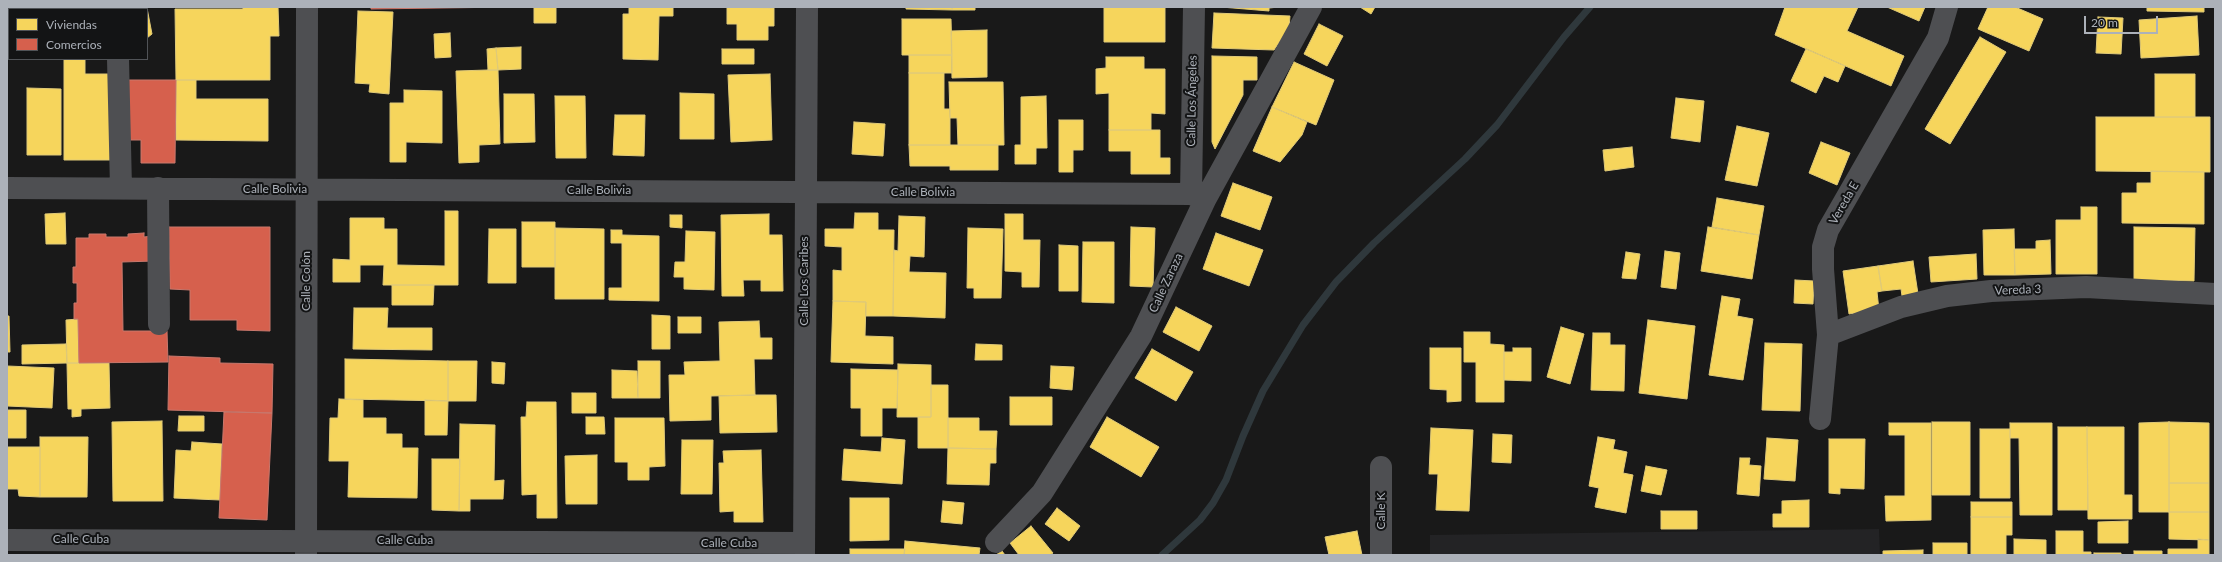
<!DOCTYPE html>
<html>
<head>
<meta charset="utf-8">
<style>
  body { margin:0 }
  #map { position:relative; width:2222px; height:562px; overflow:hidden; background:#191919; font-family:Lato,sans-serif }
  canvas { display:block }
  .frame { position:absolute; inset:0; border:8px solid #acb1b9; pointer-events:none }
  .legend { position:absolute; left:8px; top:8px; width:140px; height:52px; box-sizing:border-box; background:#131415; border:1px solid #505357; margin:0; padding:5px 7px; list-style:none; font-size:12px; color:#acb1b9 }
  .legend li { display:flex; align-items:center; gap:8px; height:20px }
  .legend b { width:20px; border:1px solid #505357 }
  .scale { position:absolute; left:2084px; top:16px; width:74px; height:18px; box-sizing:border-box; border:2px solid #acb1b9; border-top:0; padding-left:5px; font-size:12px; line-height:14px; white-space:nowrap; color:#acb1b9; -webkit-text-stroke:3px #131415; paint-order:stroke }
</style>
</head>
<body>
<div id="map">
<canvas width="2222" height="562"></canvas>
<div class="frame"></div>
<ul class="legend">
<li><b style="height:11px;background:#f6d55c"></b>Viviendas</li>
<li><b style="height:11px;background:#d6604d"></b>Comercios</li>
</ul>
<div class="scale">20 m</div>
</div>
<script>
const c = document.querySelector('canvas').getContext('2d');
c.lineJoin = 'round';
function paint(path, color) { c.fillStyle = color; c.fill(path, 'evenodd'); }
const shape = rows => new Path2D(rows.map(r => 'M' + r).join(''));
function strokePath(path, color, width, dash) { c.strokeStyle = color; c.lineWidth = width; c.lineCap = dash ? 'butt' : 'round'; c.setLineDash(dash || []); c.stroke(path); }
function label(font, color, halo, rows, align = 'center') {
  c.font = font + ' Lato,sans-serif'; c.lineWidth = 4; c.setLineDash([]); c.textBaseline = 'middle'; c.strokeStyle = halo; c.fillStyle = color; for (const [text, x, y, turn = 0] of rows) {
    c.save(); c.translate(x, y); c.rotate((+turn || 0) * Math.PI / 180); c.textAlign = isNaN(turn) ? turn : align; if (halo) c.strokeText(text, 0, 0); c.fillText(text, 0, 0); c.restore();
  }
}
paint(shape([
  [1879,529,1880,555,1430,555,1430,535]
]), '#232325');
const homes = shape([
  [64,7,113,7,113,9,64,9,64,7],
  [113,7,136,7,136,9,113,9,113,7],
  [243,7,278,7,279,36,270,36,270,80,176,80,175,9,243,9,243,7],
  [534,7,556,7,556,23,534,23,534,7],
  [629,7,673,7,673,16,659,16,658,60,623,59,623,14,629,14,629,7],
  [727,7,774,8,774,26,768,26,768,40,737,40,737,24,727,24,727,7],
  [906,7,952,7,952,10,906,9,906,7],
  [952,7,975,7,975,10,952,10,952,7],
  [1104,7,1165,7,1165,42,1104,42,1104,7],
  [1221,7,1279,7,1269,8,1269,11,1221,7],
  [1360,7,1375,7,1371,14,1360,7],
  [1785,7,1858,7,1847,31,1904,56,1891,86,1775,35,1785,7],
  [1887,7,1925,7,1919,21,1887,7],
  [1988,7,2015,7,2043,19,2029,51,1978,29,1988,7],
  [2147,7,2204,7,2204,12,2147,11,2147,7],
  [147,8,152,34,147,38,147,9,145,9,147,8],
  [358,11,393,12,389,94,369,92,370,84,355,83,358,11],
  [1214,13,1290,16,1289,28,1274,50,1212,48,1214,13],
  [2197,16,2199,55,2141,58,2139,20,2197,16],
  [2098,17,2123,18,2121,54,2096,53,2098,17],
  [902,19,951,19,952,55,902,55,902,19],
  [1319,24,1343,36,1327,66,1304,54,1319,24],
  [987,30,987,77,952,78,951,31,987,30],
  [450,33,451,57,435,58,434,34,450,33],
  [1980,37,2006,52,1950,144,1925,129,1980,37],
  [521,47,521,69,498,70,496,48,521,47],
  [496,48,498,70,488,70,487,49,496,48],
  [722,49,754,49,754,64,722,64,722,49],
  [1806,49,1845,66,1838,82,1824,76,1816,93,1791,81,1806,49],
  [909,55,952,55,952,73,909,73,909,55],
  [1212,56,1257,57,1257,80,1243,80,1243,95,1215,149,1212,142,1212,56],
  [1106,57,1144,57,1144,69,1165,69,1165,114,1151,113,1151,130,1109,130,1109,93,1096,94,1096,69,1106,68,1106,57],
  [64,59,85,59,85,74,109,74,115,160,64,160,64,59],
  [1294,62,1334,80,1316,125,1272,107,1294,62],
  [488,70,498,70,500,144,479,145,479,162,459,163,456,71,488,70],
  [909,73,944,73,944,109,950,109,950,145,909,145,909,73],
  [770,74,772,140,731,142,728,75,770,74],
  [2155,74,2195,74,2195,117,2155,117,2155,74],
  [176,80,196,80,196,99,268,99,268,141,176,140,176,80],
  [949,82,1003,82,1004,145,958,145,957,118,950,118,949,82],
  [27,88,61,89,61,155,27,155,27,88],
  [404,90,442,91,442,143,406,142,406,162,390,162,390,103,404,103,404,90],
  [680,93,714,94,714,139,680,139,680,93],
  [504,94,534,94,535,142,504,143,504,94],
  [555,96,585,96,586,158,556,158,555,96],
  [1046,96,1047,148,1036,148,1036,164,1015,164,1015,145,1021,145,1021,97,1046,96],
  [1676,98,1704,101,1700,142,1671,138,1676,98],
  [1272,107,1307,122,1302,135,1280,162,1253,151,1272,107],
  [615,115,645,115,644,156,613,155,615,115],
  [2096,117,2210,117,2210,172,2096,171,2096,117],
  [1059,120,1083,120,1083,150,1073,150,1073,172,1059,172,1059,120],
  [854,122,885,124,883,156,852,154,854,122],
  [1737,126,1769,133,1757,186,1725,180,1737,126],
  [1109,130,1160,130,1160,158,1170,158,1170,174,1131,174,1131,151,1109,151,1109,130],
  [1821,142,1850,153,1837,185,1809,173,1821,142],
  [909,145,998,145,998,170,950,170,950,166,910,166,909,145],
  [1632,147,1634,167,1605,171,1603,150,1632,147],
  [2151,171,2204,172,2204,224,2122,223,2122,193,2137,193,2137,183,2151,183,2151,171],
  [1233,183,1272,197,1260,230,1221,216,1233,183],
  [1717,198,1764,206,1759,235,1712,227,1717,198],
  [2081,207,2097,207,2097,274,2056,274,2056,220,2081,220,2081,207],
  [445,211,458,211,458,285,383,285,384,265,360,265,360,282,333,282,333,259,350,260,350,218,384,218,384,229,397,229,397,265,445,266,445,211],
  [65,213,66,244,46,244,45,214,65,213],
  [855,213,878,213,878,230,894,230,893,316,866,316,866,302,833,301,833,270,842,271,842,247,825,246,825,229,854,229,855,213],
  [769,214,769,235,782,235,783,291,761,291,761,280,743,280,744,296,722,296,721,215,769,214],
  [1005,214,1023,214,1023,240,1040,240,1039,287,1022,287,1022,272,1005,271,1005,214],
  [670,215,682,215,682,228,670,227,670,215],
  [899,216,925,217,924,257,910,256,909,272,946,273,945,318,893,316,894,250,898,251,899,216],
  [522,222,555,222,555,267,522,267,522,222],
  [1131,227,1155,228,1153,287,1130,286,1131,227],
  [1708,227,1759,235,1752,279,1701,271,1708,227],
  [2134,227,2195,228,2194,281,2134,280,2134,227],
  [555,228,604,229,604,299,555,299,555,228],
  [968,228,1003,229,1001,298,974,298,974,288,967,288,968,228],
  [489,229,516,229,516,283,488,283,489,229],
  [2014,229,2015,275,1984,275,1983,230,2014,229],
  [611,230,622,230,622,235,659,236,659,301,609,300,609,288,622,288,622,243,611,243,611,230],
  [686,231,715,232,714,290,684,289,684,277,674,277,675,262,685,262,686,231],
  [1216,233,1263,250,1249,286,1203,269,1216,233],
  [2050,240,2051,274,2015,275,2014,249,2036,249,2036,241,2050,240],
  [1083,242,1114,242,1114,303,1082,302,1083,242],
  [1059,245,1078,246,1078,291,1059,291,1059,245],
  [1665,251,1680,253,1676,289,1661,287,1665,251],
  [1626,252,1640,254,1636,279,1622,278,1626,252],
  [1976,254,1977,279,1931,282,1929,257,1976,254],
  [1913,261,1918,294,1902,296,1901,289,1882,291,1878,266,1913,261],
  [1878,266,1882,291,1877,292,1879,310,1849,314,1843,271,1878,266],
  [1795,280,1814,281,1813,304,1794,303,1795,280],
  [392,285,434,285,433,305,392,305,392,285],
  [1722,296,1740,299,1737,316,1753,319,1743,380,1709,375,1722,296],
  [833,301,866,302,865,336,893,337,893,364,831,362,833,301],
  [1176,307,1212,326,1199,351,1163,332,1176,307],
  [354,308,388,308,387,328,432,328,432,350,353,349,354,308],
  [652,315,670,316,670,349,652,349,652,315],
  [7,316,9,316,10,352,7,352,7,316],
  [678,317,701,317,701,333,678,333,678,317],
  [78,319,79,363,67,363,66,320,78,319],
  [1648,320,1695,326,1687,399,1639,393,1648,320],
  [759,321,760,338,772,338,772,359,754,359,755,395,711,396,711,420,670,421,669,375,685,375,684,362,720,361,719,322,759,321],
  [1561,327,1584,334,1570,384,1547,377,1561,327],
  [1464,332,1490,332,1490,344,1504,345,1504,402,1476,402,1476,362,1464,362,1464,332],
  [1593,333,1610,333,1610,345,1625,345,1624,391,1591,390,1593,333],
  [1765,343,1802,344,1800,411,1762,410,1765,343],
  [66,344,67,363,22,364,22,345,66,344],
  [976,344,1002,345,1002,360,975,360,976,344],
  [1430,348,1461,348,1461,401,1447,402,1447,390,1430,389,1430,348],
  [1513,348,1531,348,1531,381,1504,380,1504,352,1513,352,1513,348],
  [1152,349,1193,372,1176,401,1135,378,1152,349],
  [345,359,448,361,448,401,345,399,345,359],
  [448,361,477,361,476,401,448,401,448,361],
  [638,361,660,361,660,398,638,398,638,361],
  [492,362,505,363,504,384,492,383,492,362],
  [67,363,109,363,110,408,81,409,81,416,72,417,72,409,68,409,67,363],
  [898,364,931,365,931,417,897,417,898,364],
  [7,366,54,368,52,408,7,406,7,366],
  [1051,366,1074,367,1072,390,1050,388,1051,366],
  [851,369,898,370,897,408,882,408,882,436,861,436,861,408,851,408,851,369],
  [612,370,637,371,638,398,612,398,612,370],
  [931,385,948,385,948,448,918,448,918,417,931,417,931,385],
  [572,393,596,393,596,413,572,413,572,393],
  [755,395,776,395,777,432,720,433,719,396,755,395],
  [1010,397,1052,397,1052,425,1010,425,1010,397],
  [339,399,363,400,363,418,386,418,386,434,402,434,402,448,418,448,417,498,348,497,349,461,329,461,330,418,338,418,339,399],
  [425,400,448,401,447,435,425,435,425,400],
  [527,402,556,402,557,518,537,518,537,494,522,495,521,417,526,417,527,402],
  [7,410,26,410,26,438,7,438,7,410],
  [179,416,204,416,204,431,178,431,179,416],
  [586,417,604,417,605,434,586,434,586,417],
  [1107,417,1159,447,1141,477,1090,447,1107,417],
  [615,418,664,418,665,466,649,467,649,480,628,480,628,462,615,462,615,418],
  [948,418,979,418,979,431,997,431,996,449,948,448,948,418],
  [162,421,163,501,113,501,112,422,162,421],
  [1932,422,1970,422,1970,495,1932,495,1932,422],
  [2169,422,2169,512,2139,512,2139,423,2169,422],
  [2169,422,2209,423,2209,483,2169,483,2169,422],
  [1889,423,1931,423,1931,520,1886,521,1885,496,1905,496,1905,435,1889,435,1889,423],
  [2010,423,2052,423,2052,515,2020,515,2019,438,2010,438,2010,423],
  [460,424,495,425,494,481,504,480,503,499,470,499,470,511,459,511,460,424],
  [2058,427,2087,427,2088,510,2058,510,2058,427],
  [2087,427,2124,427,2124,495,2132,495,2132,519,2088,519,2087,427],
  [1431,428,1473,430,1469,511,1436,510,1438,474,1429,474,1431,428],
  [1980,429,2010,429,2010,498,1980,498,1980,429],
  [1493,434,1512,435,1511,463,1492,462,1493,434],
  [40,437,88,437,87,497,40,497,40,437],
  [1598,437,1615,440,1613,449,1627,452,1623,473,1633,475,1626,513,1595,507,1599,488,1589,486,1598,437],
  [882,438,905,440,902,484,842,480,844,449,881,452,882,438],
  [1767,438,1798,440,1795,481,1764,479,1767,438],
  [1829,439,1865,439,1864,489,1840,488,1840,494,1829,493,1829,439],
  [682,440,713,440,712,494,681,494,682,440],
  [192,442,222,444,220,500,174,498,176,450,191,451,192,442],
  [7,447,40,447,40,497,19,496,18,489,7,489,7,447],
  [948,448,996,449,996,463,990,463,989,485,947,484,948,448],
  [761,450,763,522,734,522,734,511,720,512,719,463,724,463,723,451,761,450],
  [597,455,597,504,566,504,565,456,597,455],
  [1740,458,1750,458,1749,465,1761,466,1759,496,1737,494,1740,458],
  [432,459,460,459,459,511,432,510,432,459],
  [1646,466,1667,470,1661,495,1641,491,1646,466],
  [2169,483,2209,483,2209,512,2169,512,2169,483],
  [850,498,889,498,889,540,850,541,850,498],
  [1809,500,1809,527,1773,527,1773,514,1782,514,1782,501,1809,500],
  [943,501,964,503,962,524,941,522,943,501],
  [1971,502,2012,502,2012,517,1971,517,1971,502],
  [1057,508,1080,526,1069,541,1045,524,1057,508],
  [1661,511,1697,511,1697,529,1661,529,1661,511],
  [2169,512,2209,512,2209,540,2169,539,2169,512],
  [1971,517,2012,517,2012,535,2006,535,2006,555,1971,555,1971,517],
  [2128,521,2128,543,2098,543,2098,522,2128,521],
  [1031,526,1053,553,1050,555,1019,555,1010,543,1031,526],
  [1357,531,1362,555,1329,555,1325,537,1357,531],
  [2056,531,2083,531,2083,552,2091,552,2091,555,2056,555,2056,531],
  [2014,539,2046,540,2046,555,2014,555,2014,539],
  [2198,539,2209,540,2209,555,2168,555,2168,549,2198,549,2198,539],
  [905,541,980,548,979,555,904,555,905,541],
  [1933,543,1967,543,1967,555,1933,555,1933,543],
  [850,549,905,549,904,555,850,555,850,549],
  [1923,550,1923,555,1883,555,1883,551,1923,550],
  [1002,551,1005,555,996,555,1002,551],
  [2134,551,2162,551,2162,555,2134,555,2134,551],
  [2094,553,2121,553,2121,555,2094,555,2094,553]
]);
paint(homes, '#f6d55c');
strokePath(homes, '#e0ca78', 1);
const shops = shape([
  [371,7,510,7,371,9,371,7],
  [128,80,176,80,175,163,141,163,141,140,128,140,128,80],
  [169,227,270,227,270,331,237,330,237,320,190,320,190,290,170,289,169,227],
  [144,233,144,237,153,236,154,261,122,262,123,331,167,331,168,362,79,363,78,319,74,319,74,303,77,303,77,283,73,283,73,267,76,267,76,238,89,238,89,234,106,234,106,237,128,237,128,234,144,233],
  [169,356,220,358,220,363,273,364,272,413,168,410,169,356],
  [224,412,272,413,267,520,219,518,224,412]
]);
paint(shops, '#d6604d');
strokePath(shops, '#c9786d', 1);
strokePath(shape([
  [1162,555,1200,520,1213,503,1226,480,1243,436,1263,391,1303,325,1336,282,1374,243,1465,159,1497,125,1564,37,1590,7]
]), '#2f383c', 7);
strokePath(shape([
  [118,59,121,188],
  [7,188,1191,194,1205,200],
  [158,188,159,324],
  [1191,194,1194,7],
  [1828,335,1901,307,1947,296,1991,291,2086,287,2215,294],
  [1820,419,1828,335,1823,269,1823,247,1828,230,1938,38,1947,7],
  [7,540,804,543],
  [996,542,1042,493,1141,336,1205,200,1311,7],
  [306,554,307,7],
  [804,555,807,7],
  [1381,555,1381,467]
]), '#4e4f52', 22);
label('12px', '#acb1b9', '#131415', [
  ["Calle Los Ángeles",1192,101,-89],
  ["Calle Bolivia",275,189],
  ["Calle Bolivia",599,190],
  ["Calle Bolivia",923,192],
  ["Vereda E",1844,203,-60],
  ["Calle Colón",306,281,-90],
  ["Calle Los Caribes",804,281,-90],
  ["Calle Zaraza",1166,283,-65],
  ["Vereda 3",2018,290,-2],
  ["Calle K",1381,511,-90],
  ["Calle Cuba",81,539],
  ["Calle Cuba",405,540],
  ["Calle Cuba",729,543]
]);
</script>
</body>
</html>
